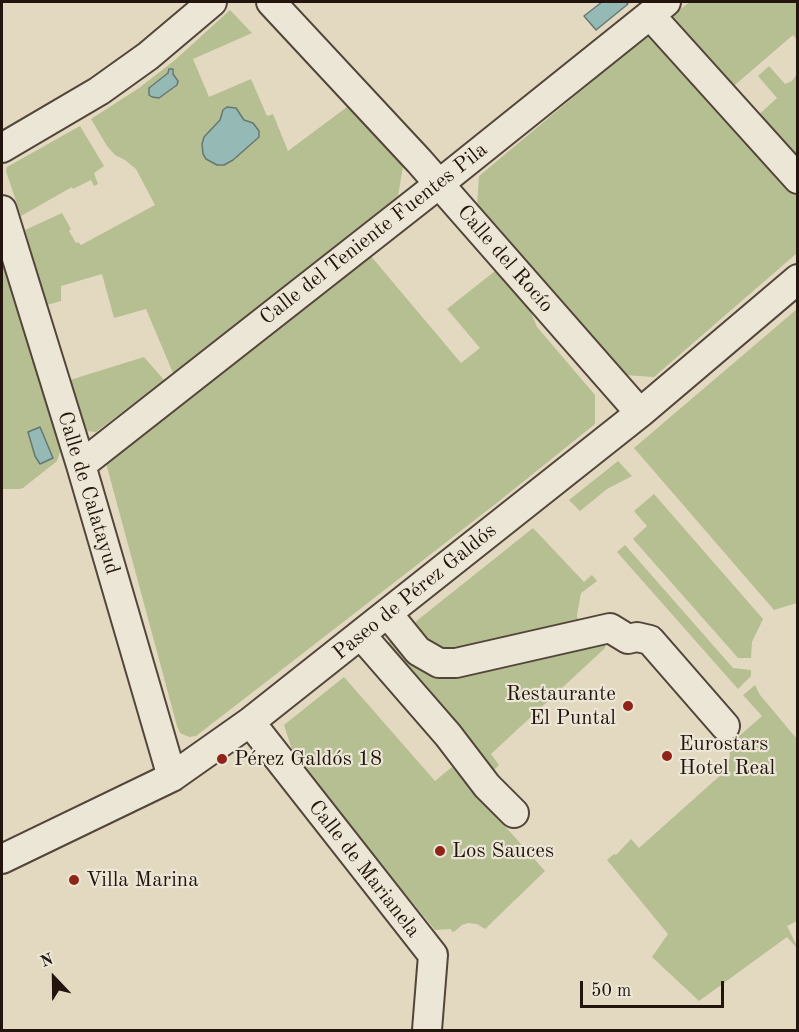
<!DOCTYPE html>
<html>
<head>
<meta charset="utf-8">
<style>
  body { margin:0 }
  #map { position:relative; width:799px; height:1032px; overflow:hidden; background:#e2d9c0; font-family:"Old Standard TT",serif }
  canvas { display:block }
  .frame { position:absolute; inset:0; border:3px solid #23140d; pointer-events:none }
  .north { position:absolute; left:24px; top:948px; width:60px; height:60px; -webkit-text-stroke:4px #ece6d6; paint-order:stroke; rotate:338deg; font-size:16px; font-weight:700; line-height:24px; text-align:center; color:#23140d }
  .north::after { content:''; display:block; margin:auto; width:21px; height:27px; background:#23140d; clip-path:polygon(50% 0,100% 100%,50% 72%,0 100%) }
  .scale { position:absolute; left:580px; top:981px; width:144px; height:27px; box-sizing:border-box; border:3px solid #23140d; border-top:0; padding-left:8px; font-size:18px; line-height:21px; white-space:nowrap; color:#23140d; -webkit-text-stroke:4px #ece6d6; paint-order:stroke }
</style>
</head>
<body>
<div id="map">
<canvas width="799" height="1032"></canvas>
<div class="frame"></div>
<div class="north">N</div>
<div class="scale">50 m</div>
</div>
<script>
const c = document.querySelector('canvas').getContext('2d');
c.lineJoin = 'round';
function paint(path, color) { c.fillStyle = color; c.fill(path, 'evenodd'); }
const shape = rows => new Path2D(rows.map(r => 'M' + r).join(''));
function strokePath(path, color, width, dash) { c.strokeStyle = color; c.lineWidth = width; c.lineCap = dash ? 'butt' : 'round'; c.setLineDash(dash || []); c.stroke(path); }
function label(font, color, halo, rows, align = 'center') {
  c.font = font + ' "Old Standard TT",serif'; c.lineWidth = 4.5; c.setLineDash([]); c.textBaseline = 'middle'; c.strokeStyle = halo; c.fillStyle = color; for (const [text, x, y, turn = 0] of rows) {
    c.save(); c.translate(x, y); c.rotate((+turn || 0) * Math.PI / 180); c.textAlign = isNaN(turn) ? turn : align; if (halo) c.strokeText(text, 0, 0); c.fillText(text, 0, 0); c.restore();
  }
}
paint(shape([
  [690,2,797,2,797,40,793,35,729,90,723,83,727,79,720,69,714,73,669,18],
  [230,10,252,33,193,59,209,97,251,79,267,116,273,114,288,151,347,107,403,166,398,196,173,373,146,309,114,318,102,274,61,286,61,301,47,305,25,230,62,213,71,229,69,231,76,243,78,242,81,245,155,205,136,169,125,160,115,155,107,146,91,119,139,88,175,60],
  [655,29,797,192,797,253,654,377,624,375,477,206,479,176],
  [769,66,785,84,792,81,797,74,797,169,754,119,777,98,758,76],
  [80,126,104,166,94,173,98,184,94,186,91,180,73,189,72,187,21,216,6,171,7,167],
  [2,254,59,442,60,452,57,461,23,488,19,489,2,489],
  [370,255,461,363,480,348,447,309,495,271,530,310,537,327,595,395,595,424,498,502,262,685,196,736,189,737,180,733,177,726,106,463],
  [797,309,797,603,774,610,634,448],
  [144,357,164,380,96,432,85,431,70,380],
  [618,461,632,476,607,489,580,511,569,500],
  [654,494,763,619,752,642,751,658,738,658,633,539,647,526,634,511],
  [533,528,584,582,592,575,597,581,581,593,577,615,579,626,481,653,437,648,409,627],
  [625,545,733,668,751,670,751,676,738,689,617,552],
  [397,636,416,655,605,642,605,648,491,754,499,765,493,771,384,646],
  [344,677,435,781,452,767,545,871,485,929,477,924,468,923,462,925,455,931,452,932,451,929,435,930,295,759,284,725],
  [755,685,760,695,797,739,797,921,787,926,797,946,796,947,787,937,699,1001,652,957,668,934,607,860,614,854,616,855,631,839,639,848,724,772,730,757,729,745,762,716,743,695]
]), '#b5bf91');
const water = shape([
  [602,2,626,2,628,4,596,30,584,16,602,2],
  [169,69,173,69,173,74,178,81,177,85,159,98,152,97,149,95,149,88,168,73,169,69],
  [227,107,236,108,244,120,253,123,259,131,259,137,233,160,224,165,217,165,206,159,203,154,202,144,204,137,220,120,223,110,227,107],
  [40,427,53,458,40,464,35,456,28,432,40,427]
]);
paint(water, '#95bab5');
strokePath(water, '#677872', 1.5);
const minor = shape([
  [271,2,419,161,640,413],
  [650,15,798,179],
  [2,148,99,91,148,56,212,2],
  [2,210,81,465,172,777],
  [81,465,439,184,666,2],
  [388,614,418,651,439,663,456,663,610,628,628,639,637,637,650,640,725,726],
  [361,635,448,735,487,786,514,813],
  [250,722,433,955,427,1030],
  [2,859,172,777,250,722,640,413,798,279]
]);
strokePath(minor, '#53453a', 32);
strokePath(minor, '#ece6d6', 28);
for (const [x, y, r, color] of [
  [628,706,6,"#8f2418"],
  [667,756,6,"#8f2418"],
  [222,759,6,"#8f2418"],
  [440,851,6,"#8f2418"],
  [74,880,6,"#8f2418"]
]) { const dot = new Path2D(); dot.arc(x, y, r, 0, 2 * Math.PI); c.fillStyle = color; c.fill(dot); strokePath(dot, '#ece6d6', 2); }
label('21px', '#23140d', '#ece6d6', [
  ["Calle del Teniente Fuentes Pila",374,234,-38],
  ["Calle del Rocío",505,259,49],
  ["Calle de Calatayud",88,493,73],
  ["Paseo de Pérez Galdós",415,592,-39],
  ["Calle de Marianela",364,869,52]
]);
label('21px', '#23140d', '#ece6d6', [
  ["Restaurante",616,694,"right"],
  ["El Puntal",616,718,"right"],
  ["Eurostars",679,744],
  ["Hotel Real",679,768],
  ["Pérez Galdós 18",234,759],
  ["Los Sauces",452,851],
  ["Villa Marina",86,880]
], 'left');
</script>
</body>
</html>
